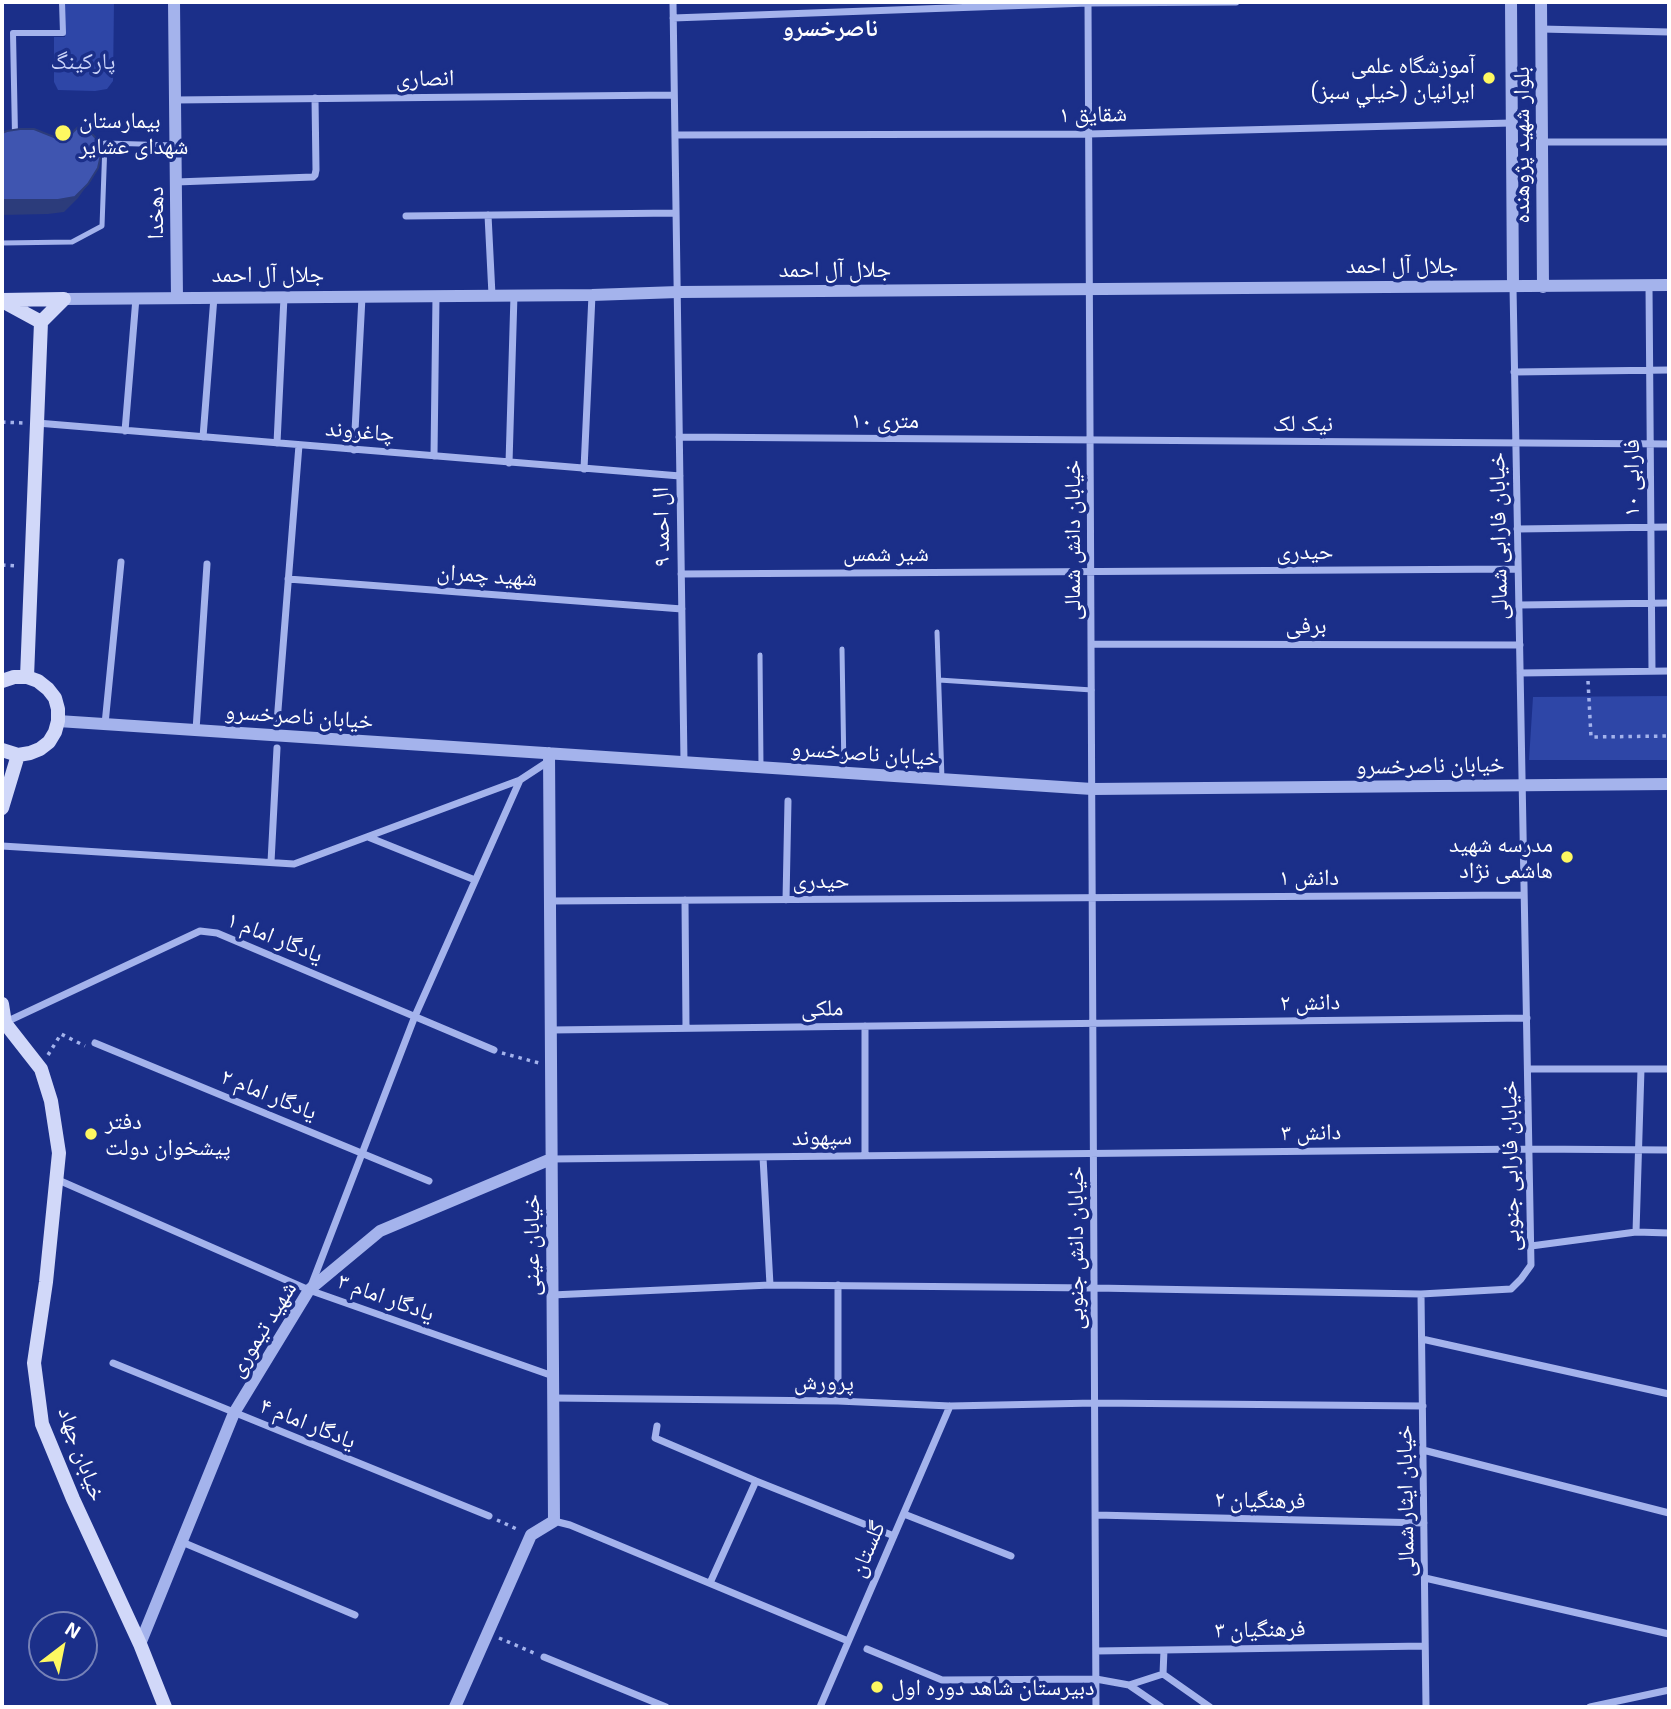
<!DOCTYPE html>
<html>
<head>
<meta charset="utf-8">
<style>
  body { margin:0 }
  #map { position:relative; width:1671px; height:1709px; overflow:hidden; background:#1b2f89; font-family:"Exo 2",sans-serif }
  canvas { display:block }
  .frame { position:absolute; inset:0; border:4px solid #fff; pointer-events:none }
  .north { position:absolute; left:28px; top:1611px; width:70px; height:70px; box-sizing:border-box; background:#1b2f89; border:2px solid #7682b8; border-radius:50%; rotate:32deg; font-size:19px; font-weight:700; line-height:28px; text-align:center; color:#fff }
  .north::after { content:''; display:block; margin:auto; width:24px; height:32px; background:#fef861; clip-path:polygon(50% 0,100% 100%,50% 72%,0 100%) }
</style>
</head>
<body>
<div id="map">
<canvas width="1671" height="1709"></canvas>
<div class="frame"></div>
<div class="north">N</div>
</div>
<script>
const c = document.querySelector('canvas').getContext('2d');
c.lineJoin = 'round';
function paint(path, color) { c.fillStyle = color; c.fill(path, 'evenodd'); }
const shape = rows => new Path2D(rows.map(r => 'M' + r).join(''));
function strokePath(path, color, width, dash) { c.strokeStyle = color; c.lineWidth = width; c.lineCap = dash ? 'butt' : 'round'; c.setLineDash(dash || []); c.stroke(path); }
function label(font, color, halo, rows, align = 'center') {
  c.font = font + ' "Exo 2","Noto Naskh Arabic",sans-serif'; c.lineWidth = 7; c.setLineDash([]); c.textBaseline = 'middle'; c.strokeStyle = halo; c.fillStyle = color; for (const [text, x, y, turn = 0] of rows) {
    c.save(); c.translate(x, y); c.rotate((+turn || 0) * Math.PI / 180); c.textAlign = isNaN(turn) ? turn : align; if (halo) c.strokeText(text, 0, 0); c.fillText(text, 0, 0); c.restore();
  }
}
paint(shape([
  [64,2,114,2,113,81,107,89,95,91,58,90,54,82,54,37,65,37],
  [1669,696,1669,760,1529,760,1533,697]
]), '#2e46a7');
strokePath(shape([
  [2,422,24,423],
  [2,565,16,566],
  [1588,681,1591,737,1669,736],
  [502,1053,539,1063],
  [48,1055,61,1034,85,1046],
  [497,1520,519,1530],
  [499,1638,534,1653]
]), '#a4b3ec', 3.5, [3.5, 5]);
strokePath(shape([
  [2,243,72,242,102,226,105,143,174,145],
  [937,632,942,779],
  [842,649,844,772],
  [760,655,761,767],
  [939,680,1092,690]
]), '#a4b3ec', 5);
strokePath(shape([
  [15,135,13,33,63,33,62,2]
]), '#a4b3ec', 6);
strokePath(shape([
  [673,2,684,761],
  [1088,2,1096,1707],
  [673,18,1088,3,1236,2],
  [1541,29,1669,32],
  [175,100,674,95],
  [675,135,1089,134,1511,123],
  [1542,142,1669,142],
  [176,182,313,177,315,175,316,170,315,98],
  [488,215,492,295],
  [406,216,676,213],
  [1649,286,1652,671],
  [1514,372,1669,370],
  [37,423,680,476],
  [125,431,136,298],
  [203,437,214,297],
  [679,437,1669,444],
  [277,443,284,297],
  [354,450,362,297],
  [434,456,436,296],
  [509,463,514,295],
  [584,469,592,295],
  [1517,529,1669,527],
  [681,574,1518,569],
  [288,579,682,609],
  [1520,605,1669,603],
  [1092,644,1520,645],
  [1520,673,1669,671],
  [105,724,121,562],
  [196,730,207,564],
  [276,735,299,445],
  [368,837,475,880],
  [2,846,294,864,520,780],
  [271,862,277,748],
  [685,900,686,1028],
  [786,900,788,801],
  [550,901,1524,895],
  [6,1022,200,931,217,933,494,1050],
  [551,1030,1527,1018],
  [95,1043,429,1181],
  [1528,1069,1669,1069],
  [865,1156,865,1026],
  [763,1157,770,1285],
  [551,1159,1529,1149,1669,1150],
  [56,1179,309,1290,553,1376],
  [1636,1232,1641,1069],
  [1531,1246,1636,1232,1669,1233],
  [838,1285,838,1401],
  [311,1286,415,1016,520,780,549,761],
  [1421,1294,1426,1707],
  [552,1295,770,1285,1095,1288,1421,1294,1511,1289,1521,1279,1531,1265,1513,287],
  [1422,1339,1669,1394],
  [113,1363,489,1516],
  [553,1398,838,1401,950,1406,1095,1403,1423,1406],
  [657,1426,655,1438,756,1481],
  [1423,1450,1669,1513],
  [904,1514,1011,1556],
  [1096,1515,1424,1523],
  [554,1521,570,1525,848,1641],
  [182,1542,355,1615],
  [1425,1578,1669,1634],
  [710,1583,756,1481,894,1536],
  [867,1649,942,1680,1096,1679,1129,1685,1161,1707],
  [1096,1651,1425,1646],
  [544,1657,666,1707],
  [1163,1674,1164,1650],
  [1129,1685,1163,1674,1210,1707],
  [820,1707,950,1406],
  [1590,1707,1669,1690]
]), '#a4b3ec', 7);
strokePath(shape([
  [174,2,177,298],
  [1511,2,1513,287],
  [1541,2,1543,287],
  [64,299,592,295,678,292,1669,285],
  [58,721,1092,789,1669,784],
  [140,1644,234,1413,309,1290,380,1231,551,1159],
  [455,1707,531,1535,554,1521,549,753]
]), '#a4b3ec', 12);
strokePath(shape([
  [2,300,64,299],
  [2,301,41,322],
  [41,322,64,299],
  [27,677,41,322],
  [2,681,14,677,27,677,38,681,48,689,55,698,58,709,58,721,55,732,49,742,40,749,30,753,18,755,2,750],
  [2,808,18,755],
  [2,1004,5,1023,41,1069,51,1101,59,1153,46,1282,34,1363,42,1424,73,1499,140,1644,165,1707]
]), '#d1d8f9', 14);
paint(shape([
  [88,184,78,198,64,212,48,214,2,215,2,200]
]), '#2c3c7b');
const building = shape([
  [82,123,103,146,98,168,88,184,75,197,58,200,2,200,2,133,7,131,20,129,34,129,64,141,82,123]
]);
paint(building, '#3f55b0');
strokePath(building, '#2c3c7b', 2);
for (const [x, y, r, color] of [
  [1489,78,7,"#fef861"],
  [63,133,9,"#fef861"],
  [1567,857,7,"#fef861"],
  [91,1134,7,"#fef861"],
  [877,1687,7,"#fef861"]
]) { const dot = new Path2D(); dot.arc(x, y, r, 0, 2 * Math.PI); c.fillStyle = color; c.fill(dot); strokePath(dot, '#1b2f89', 2.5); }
label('23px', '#cad3f9', '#1b2f89', [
  ["پارکینگ",83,61]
]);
label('23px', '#fff', '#1b2f89', [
  ["آموزشگاه علمی",1475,65,"right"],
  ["ایرانیان (خيلي سبز)",1475,91,"right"],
  ["بیمارستان",79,120],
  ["شهدای عشایر",79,146],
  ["مدرسه شهید",1553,844,"right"],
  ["ه‍اشمی نژاد",1553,870,"right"],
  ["دفتر",105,1121],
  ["پیشخوان دولت",105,1147],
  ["دبیرستان شاهد دوره اول",891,1687]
], 'left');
label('23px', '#fff', '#1b2f89', [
  ["انصاری",425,78,-1],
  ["شقایق ۱",1093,114,-1],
  ["بلوار شهید پژوهنده",1521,145,-90],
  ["دهخدا",155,213,-90],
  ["جلال آل احمد",1402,265],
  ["جلال آل احمد",835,269],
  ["جلال آل احمد",268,274],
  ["۱۰ متری",885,420],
  ["نیک لک",1303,423],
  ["چاغروند",360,431,5],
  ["فارابی ۱۰",1631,478,-90],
  ["ال احمد ۹",661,527,-91],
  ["خیابان فارابی شمالی",1498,536,-91],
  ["خیابان دانش شمالی",1072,540,-90],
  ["حیدری",1305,551],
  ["شیر شمس",886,553],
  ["شهید چمران",487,575,4],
  ["برفی",1306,625],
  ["خیابان ناصرخسرو",299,716,4],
  ["خیابان ناصرخسرو",865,753,4],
  ["خیابان ناصرخسرو",1430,765,-1],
  ["دانش ۱",1309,877],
  ["حیدری",821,880],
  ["یادگار امام ۱",275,937,22],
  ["دانش ۲",1310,1002,-1],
  ["ملکی",822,1008,-1],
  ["یادگار امام ۲",269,1094,22],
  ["دانش ۳",1311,1132,-1],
  ["سپهوند",822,1137,-1],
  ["خیابان فارابی جنوبی",1510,1166,-91],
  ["خیابان عینی",531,1245,-90],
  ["خیابان دانش جنوبی",1075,1248,-90],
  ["یادگار امام ۳",386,1297,20],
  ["شهید تیموری",262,1329,-58],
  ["پرورش",824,1382,1],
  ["یادگار امام ۴",308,1423,22],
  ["خیابان جهاد",82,1454,70],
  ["فرهنگیان ۲",1260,1500,1],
  ["خیابان ایثار شمالی",1405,1501,-91],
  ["گلستان",867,1549,-67],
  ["فرهنگیان ۳",1260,1629,-1]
]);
label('bold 24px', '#fff', '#1b2f89', [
  ["ناصرخسرو",830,28]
]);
</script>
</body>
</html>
